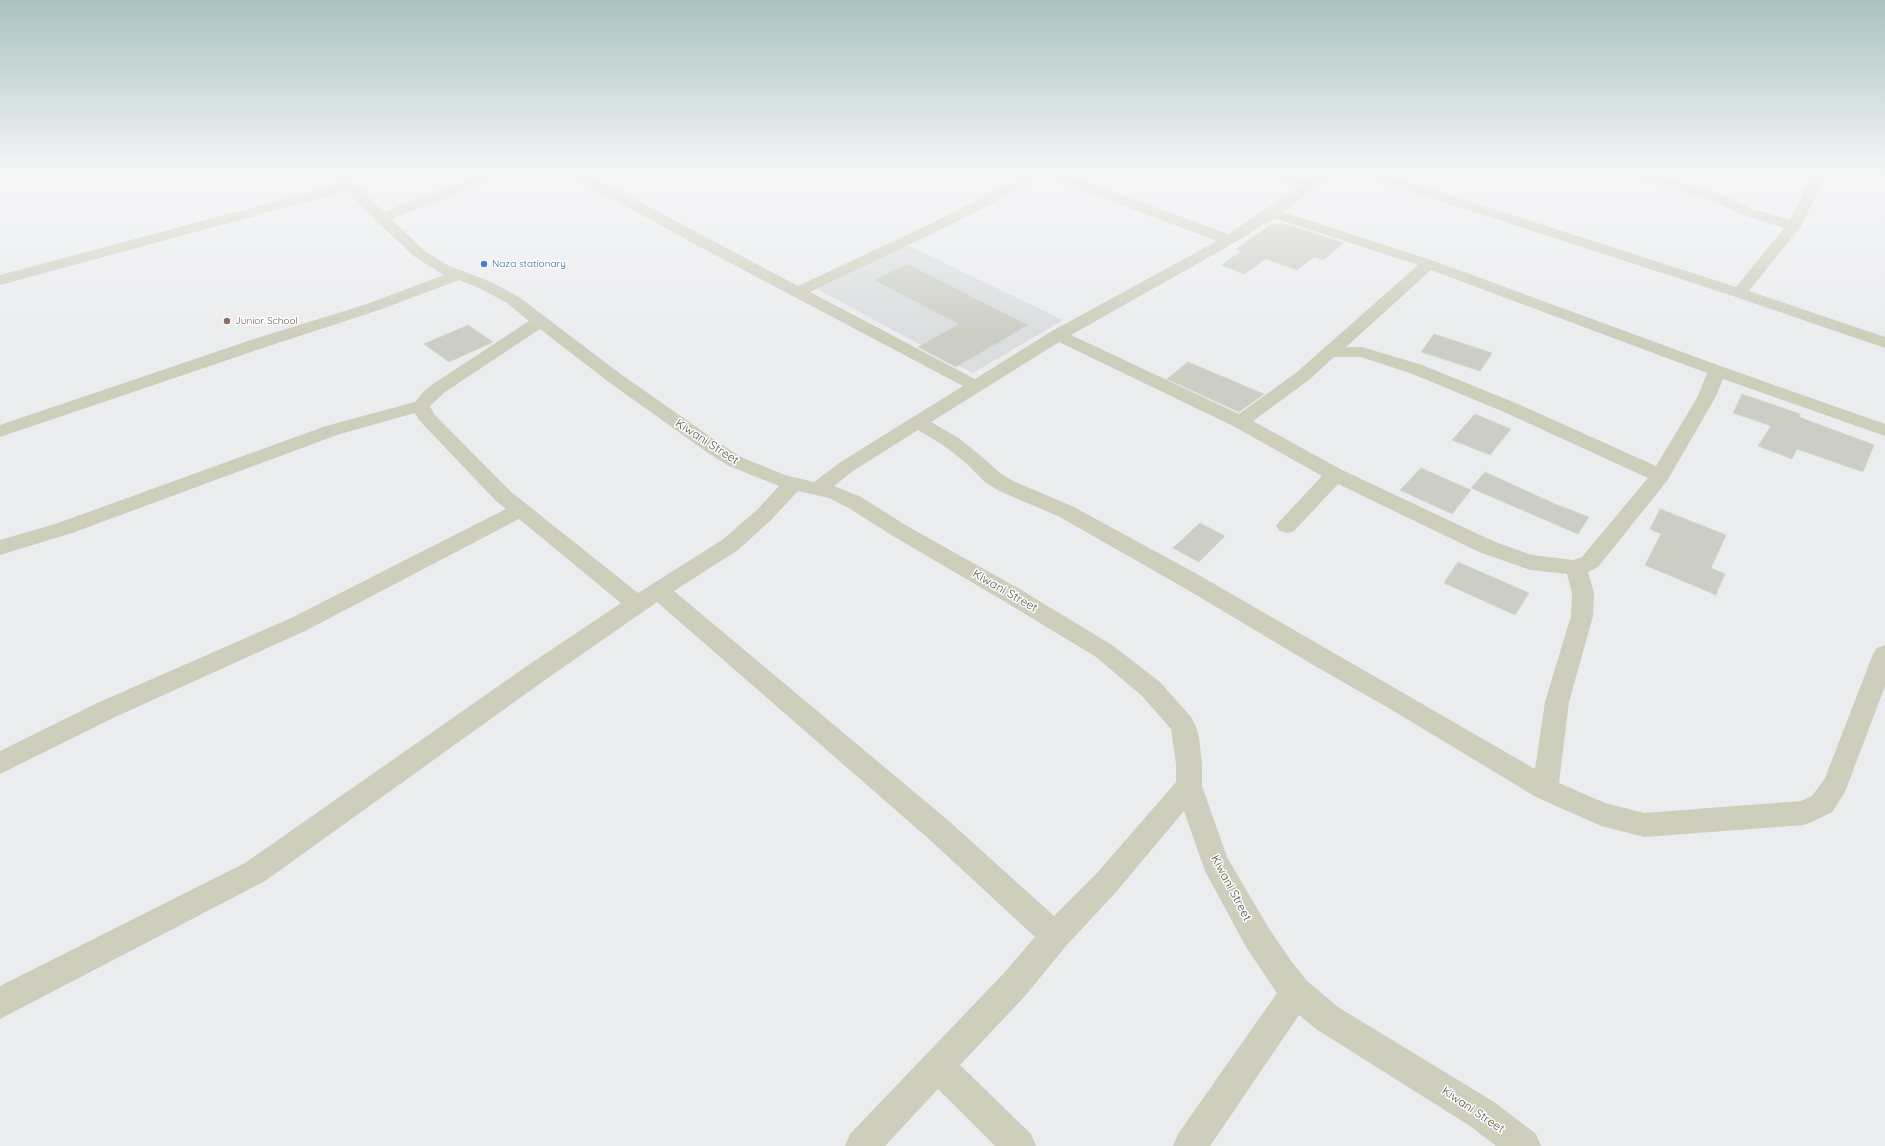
<!DOCTYPE html>
<html>
<head>
<meta charset="utf-8">
<style>
  body { margin:0 }
  canvas { display:block; background:#ebecee }
</style>
</head>
<body>
<canvas width="1885" height="1146"></canvas>
<script>
const c = document.querySelector('canvas').getContext('2d');
c.lineJoin = 'round';
function paint(path, color) { c.fillStyle = color; c.fill(path, 'evenodd'); }
const shape = rows => new Path2D(rows.map(r => 'M' + r).join(''));
function strokePath(path, color, width, dash) { c.strokeStyle = color; c.lineWidth = width; c.lineCap = dash ? 'butt' : 'round'; c.setLineDash(dash || []); c.stroke(path); }
function label(font, color, halo, rows, align = 'center') {
  c.font = font + ' Quicksand,sans-serif'; c.lineWidth = 3; c.setLineDash([]); c.textBaseline = 'middle'; c.strokeStyle = halo; c.fillStyle = color; for (const [text, x, y, turn = 0] of rows) {
    c.save(); c.translate(x, y); c.rotate((+turn || 0) * Math.PI / 180); c.textAlign = isNaN(turn) ? turn : align; if (halo) c.strokeText(text, 0, 0); c.fillText(text, 0, 0); c.restore();
  }
}
paint(shape([
  [907,245,1063,320,973,373,817,289]
]), '#dcdddf');
const building = shape([
  [1272,224,1286,224,1344,243,1323,260,1314,257,1297,270,1266,259,1244,274,1221,265,1242,251,1236,249,1272,224],
  [907,264,1028,325,956,367,918,347,959,324,874,280,907,264],
  [468,325,493,342,449,362,424,344,468,325],
  [1434,334,1492,353,1480,371,1421,352,1434,334],
  [1188,362,1264,394,1239,412,1167,379,1188,362],
  [1742,394,1800,414,1799,417,1874,445,1863,472,1797,449,1792,459,1758,446,1771,426,1733,413,1742,394],
  [1475,414,1511,429,1490,455,1452,440,1475,414],
  [1421,468,1471,490,1452,514,1400,490,1421,468],
  [1485,472,1555,504,1589,517,1578,534,1471,488,1485,472],
  [1660,509,1726,535,1711,568,1725,574,1716,595,1645,565,1661,534,1650,529,1660,509],
  [1200,523,1225,536,1199,562,1173,548,1200,523],
  [1458,562,1529,593,1515,615,1444,583,1458,562]
]);
paint(building, '#cccec5');
strokePath(building, '#d4d7cf', 1);
paint(shape([
  [332,174,347,174,383,212,482,174,502,174,500,177,391,219,425,251,449,266,491,282,519,297,622,375,725,447,743,458,785,475,814,482,839,463,963,386,700,247,613,199,567,177,565,174,583,174,623,193,798,286,930,224,1027,174,1045,174,1043,177,940,230,810,292,975,379,1052,331,1217,241,1047,177,1045,174,1065,174,1228,234,1301,186,1264,177,1262,174,1286,174,1309,180,1318,174,1334,174,1283,212,1434,261,1723,367,1885,424,1885,436,1723,379,1715,398,1667,481,1598,567,1588,572,1594,593,1593,616,1569,702,1559,783,1605,803,1644,813,1801,801,1812,796,1825,778,1873,654,1877,648,1885,645,1885,686,1845,792,1832,812,1814,821,1804,825,1644,837,1601,826,1536,797,1392,710,1315,666,1181,586,1058,516,999,491,986,483,966,463,943,445,918,430,853,471,834,486,861,497,907,526,1018,588,1112,645,1160,682,1191,717,1195,724,1199,737,1202,764,1202,786,1227,857,1268,927,1291,961,1307,981,1338,1007,1494,1102,1536,1134,1541,1146,1496,1146,1470,1126,1316,1029,1299,1015,1210,1146,1173,1146,1178,1134,1277,993,1246,947,1205,871,1184,811,1117,891,1066,946,1025,996,960,1065,1031,1134,1036,1146,995,1146,938,1089,885,1146,845,1146,850,1134,1003,974,1035,937,930,840,657,602,545,680,265,881,0,1019,0,986,245,863,527,666,621,603,519,519,305,631,113,718,0,774,0,751,95,704,289,619,506,509,496,501,419,420,415,413,340,434,72,533,0,555,0,540,58,523,326,426,415,402,423,392,433,384,529,321,507,303,479,288,459,280,379,310,266,347,0,437,0,425,254,339,367,304,444,275,415,257,376,221,347,191,0,285,0,275,341,184,332,174],
  [1274,218,1418,265,1297,372,1239,414,1071,335,1234,243,1274,218],
  [1431,270,1707,373,1697,398,1656,466,1518,404,1422,365,1362,347,1346,347,1431,270],
  [540,329,610,383,711,455,729,466,779,486,757,510,722,540,638,593,510,491,434,414,430,406,445,392,540,329],
  [1059,342,1233,426,1322,476,1280,521,1276,526,1280,531,1287,533,1294,531,1338,484,1479,552,1530,570,1567,574,1572,593,1571,616,1545,702,1535,769,1197,574,1072,506,1013,481,1000,473,980,455,957,437,931,422,1059,342],
  [1334,357,1361,357,1410,373,1504,412,1648,478,1582,557,1574,560,1532,555,1495,542,1342,470,1253,421,1309,380,1334,357],
  [798,491,829,498,847,507,893,536,1002,600,1096,657,1142,696,1171,729,1176,764,1176,782,1097,873,1054,916,950,822,674,591,738,550,771,520,798,491],
  [1364,174,1385,174,1736,287,1784,228,1740,214,1712,201,1668,187,1621,177,1619,174,1645,174,1676,181,1722,195,1750,208,1790,220,1813,174,1827,174,1801,226,1749,291,1885,337,1885,348,1733,296,1366,177,1364,174]
]), '#cdcebc');
const sky = c.createLinearGradient(0, 0, 0, 335);
sky.addColorStop(0, '#a9c2c0');
sky.addColorStop(0.52, '#f6f6f7');
sky.addColorStop(1, '#f6f6f700');
c.fillStyle = sky;
c.fillRect(0, 0, 1885, 335);
for (const [x, y, r, color] of [
  [484,264,4,"#3f7fe0"],
  [227,321,4,"#8d6e63"]
]) { const dot = new Path2D(); dot.arc(x, y, r, 0, 2 * Math.PI); c.fillStyle = color; c.fill(dot); strokePath(dot, '#fff', 1.5); }
label('10px', '#366cbe', '#fff', [
  ["Naza stationary",492,264]
], 'left');
label('10px', '#785e54', '#fff', [
  ["Junior School",235,321]
], 'left');
label('12px', '#565844', '#fff', [
  ["Kiwani Street",707,442,33],
  ["Kiwani Street",1005,591,30],
  ["Kiwani Street",1231,888,62],
  ["Kiwani Street",1473,1110,34]
]);
</script>
</body>
</html>
